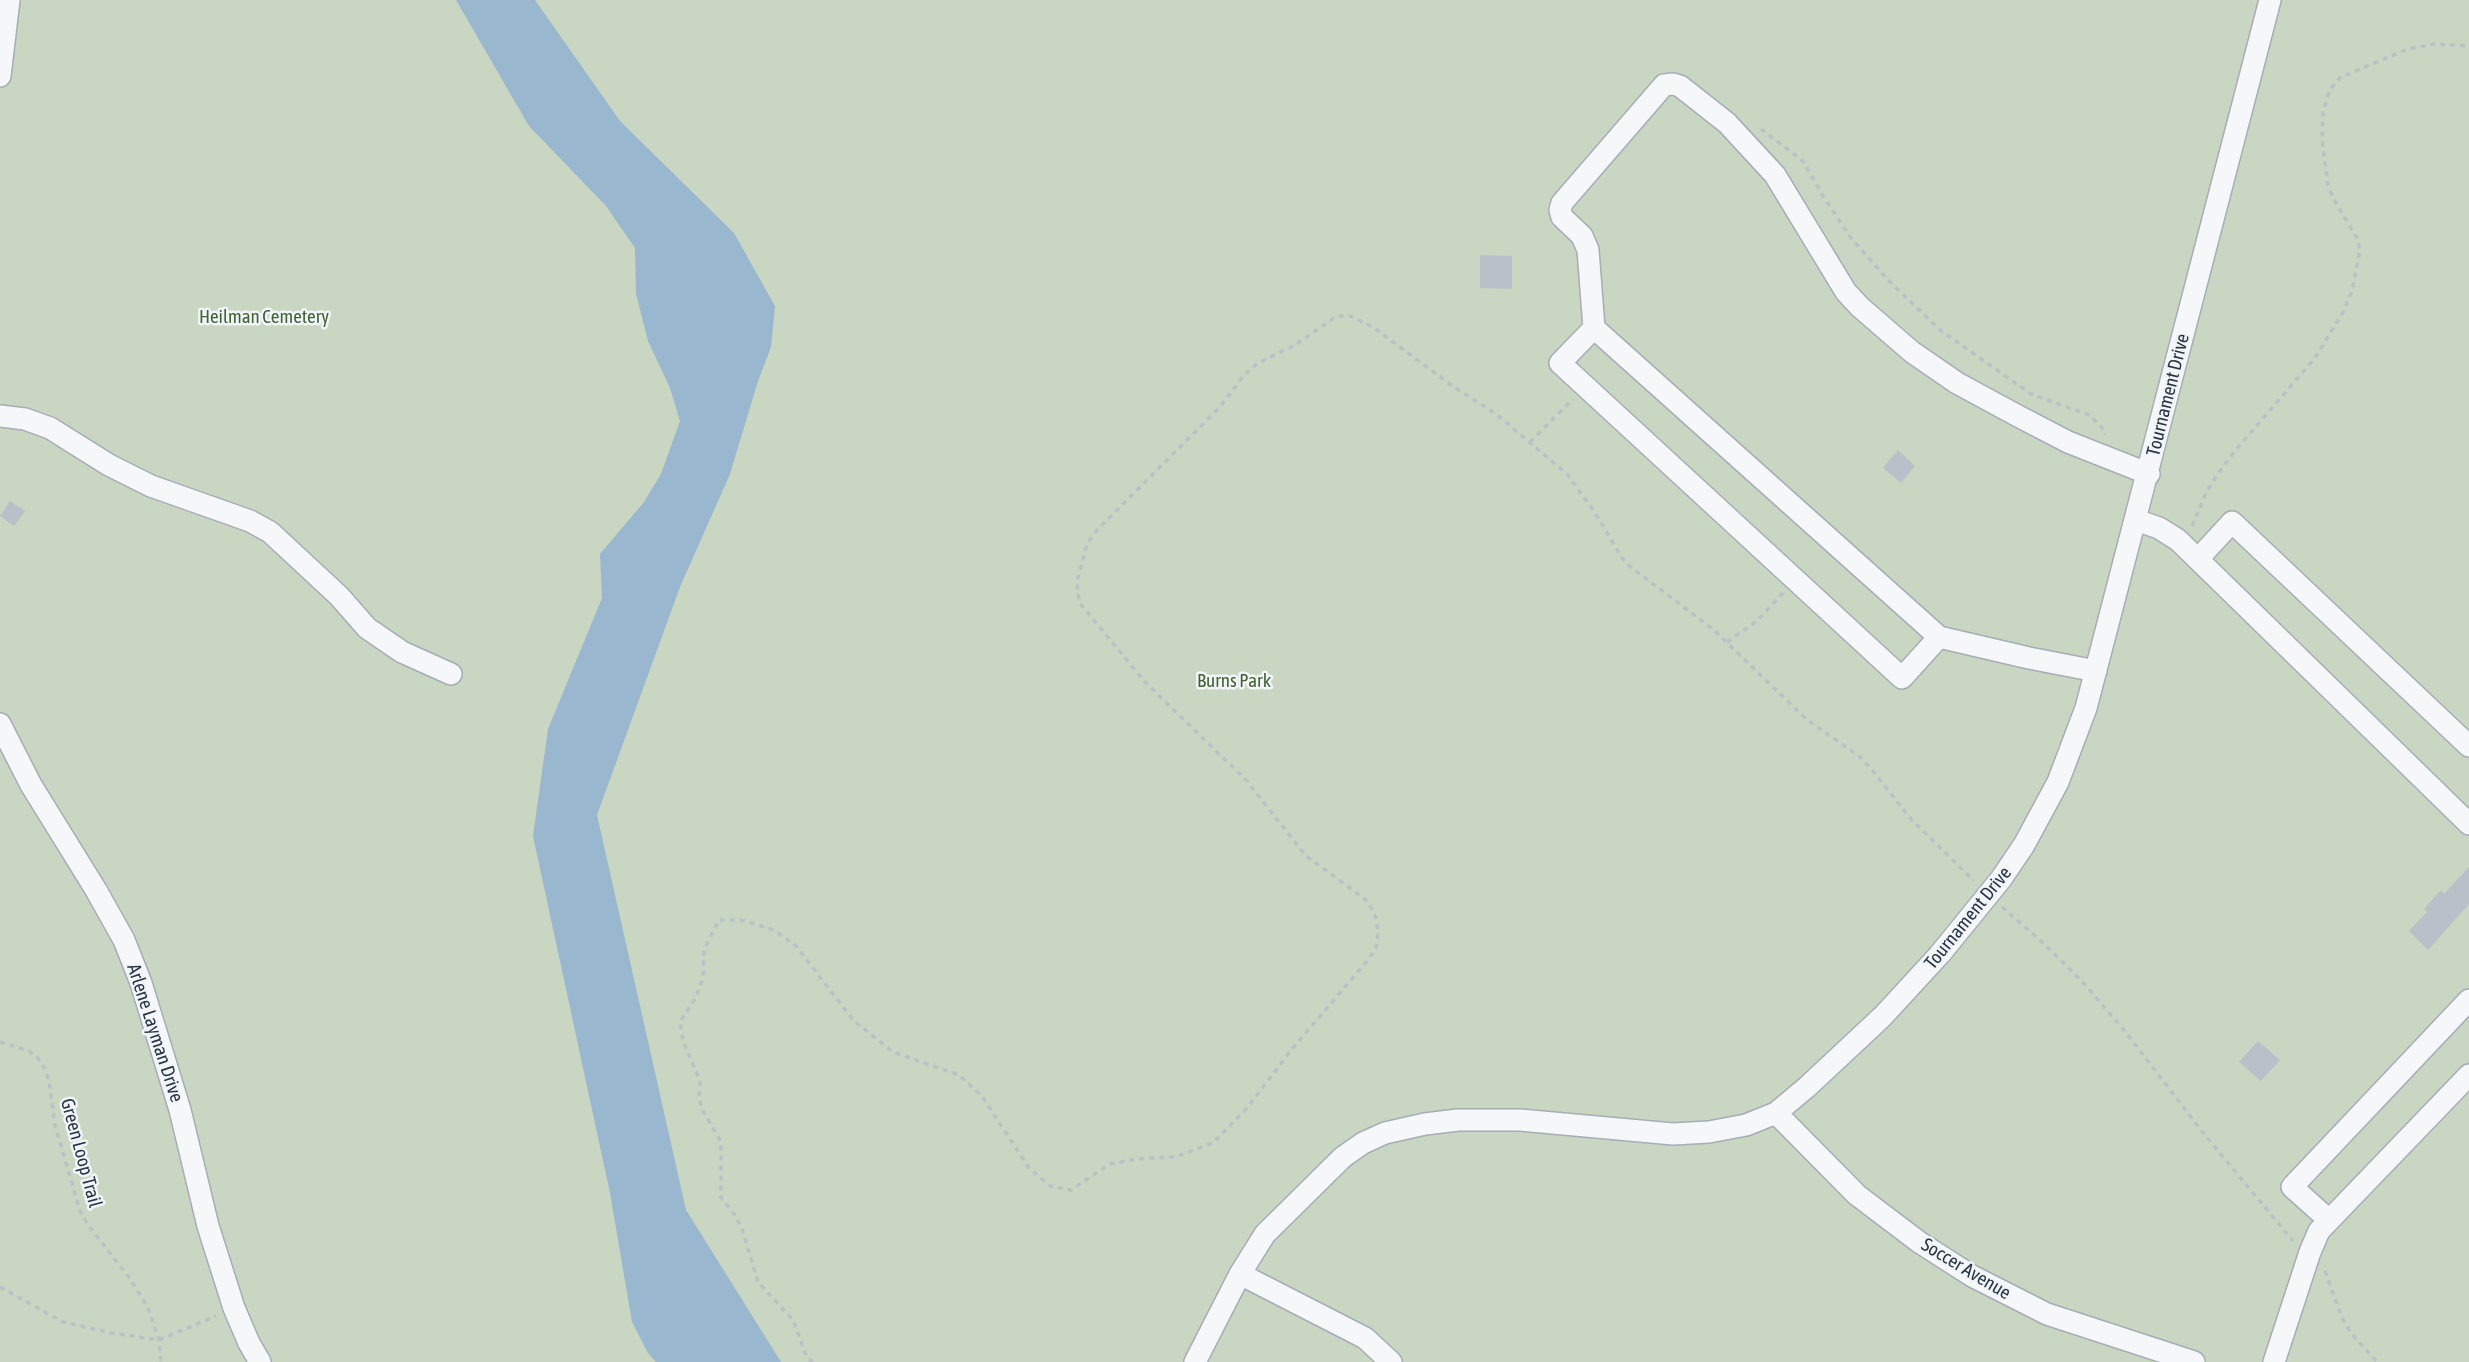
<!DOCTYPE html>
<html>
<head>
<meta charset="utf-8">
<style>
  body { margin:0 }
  canvas { display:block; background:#e2e6ec }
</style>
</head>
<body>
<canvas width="2469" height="1362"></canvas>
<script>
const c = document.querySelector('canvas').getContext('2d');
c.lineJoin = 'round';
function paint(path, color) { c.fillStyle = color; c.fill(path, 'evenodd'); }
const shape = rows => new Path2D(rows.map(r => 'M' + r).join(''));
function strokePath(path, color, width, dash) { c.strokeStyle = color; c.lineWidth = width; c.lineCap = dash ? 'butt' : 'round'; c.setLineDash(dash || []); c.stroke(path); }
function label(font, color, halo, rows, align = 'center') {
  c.font = font + ' "Asap Condensed",sans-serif'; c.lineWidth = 5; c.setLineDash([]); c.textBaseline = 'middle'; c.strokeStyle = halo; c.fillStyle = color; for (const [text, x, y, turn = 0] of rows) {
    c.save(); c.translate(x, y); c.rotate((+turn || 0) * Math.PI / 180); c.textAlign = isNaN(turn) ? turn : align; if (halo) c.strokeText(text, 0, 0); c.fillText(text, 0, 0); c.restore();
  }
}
paint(shape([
  [0,0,2469,0,2469,1362,0,1362]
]), '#c9d6c2');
paint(shape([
  [456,0,535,0,620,121,734,233,775,306,771,347,758,381,730,474,680,587,597,815,686,1210,781,1362,656,1362,648,1353,632,1322,610,1193,533,836,548,729,602,598,600,554,644,502,661,474,680,421,670,388,648,341,636,294,635,248,606,206,529,126]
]), '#99b7cf');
paint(shape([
  [1480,255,1512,256,1512,289,1480,288],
  [1898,450,1915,466,1901,483,1883,468],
  [10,501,25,511,14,526,0,516],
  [2469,867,2469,904,2428,950,2409,931,2427,912,2424,909,2441,890,2444,894],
  [2258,1041,2280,1060,2261,1081,2239,1062]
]), '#b8c0ca');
const minor = shape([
  [0,76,9,0],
  [1594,328,1560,363,1902,678,1939,637],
  [0,416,25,419,50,428,109,465,151,486,250,521,270,532,339,596,367,628,402,652,451,674],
  [2136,520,2159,528,2178,540,2469,824],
  [2198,559,2232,522,2469,746],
  [2096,671,2029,658,1939,637,1929,628,1594,328,1588,250,1582,236,1562,217,1560,210,1562,203,1664,85,1673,84,1680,86,1727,123,1775,175,1846,292,1860,307,1912,352,1957,383,2018,416,2068,442,2149,474],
  [0,724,31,785,96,890,124,940,141,983,180,1110,208,1226,234,1308,249,1343,260,1362],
  [1776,1113,1857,1195,1919,1242,1972,1276,2047,1314,2194,1362],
  [2329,1220,2292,1187,2469,1000],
  [1240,1274,1365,1338,1391,1362],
  [1195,1362,1240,1274,1265,1234,1343,1157,1363,1143,1385,1133,1425,1124,1458,1120,1520,1120,1673,1134,1709,1132,1746,1125,1776,1113,1807,1087,1883,1016,1940,954,2001,879,2024,845,2058,782,2086,708,2270,0],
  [2274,1362,2310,1252,2319,1231,2469,1075]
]);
strokePath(minor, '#a6adb7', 24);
strokePath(shape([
  [1761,129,1803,161,1823,196,1851,238,1890,282,1940,330,2031,394,2089,415,2101,426,2105,435],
  [1530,442,1573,399],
  [2192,526,2207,491,2219,472,2234,452,2315,358,2343,312,2352,291,2360,250,2357,238,2333,198,2328,185,2322,140,2323,112,2330,89,2341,77,2408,49,2434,44,2469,46],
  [1727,642,1757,621,1783,593],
  [2002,907,2041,941,2080,979,2124,1030,2204,1134,2293,1241],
  [0,1042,29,1051,37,1057,45,1069,49,1081,55,1125,80,1211,88,1225,131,1280,148,1308,159,1340,161,1362],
  [2325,1271,2343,1320,2351,1333,2377,1362],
  [0,1287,63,1322,112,1333,159,1340,216,1316],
  [813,1362,807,1358,793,1320,758,1282,742,1229,735,1215,721,1198,721,1142,702,1109,699,1097,700,1081,683,1041,680,1022,696,997,703,978,704,950,719,920,741,920,774,930,796,946,854,1021,893,1052,959,1075,982,1096,1029,1168,1050,1186,1071,1190,1110,1164,1136,1159,1175,1157,1213,1143,1247,1108,1292,1049,1368,960,1376,947,1378,933,1377,923,1374,912,1365,899,1306,856,1246,780,1144,681,1079,602,1077,581,1087,544,1098,529,1220,407,1245,374,1258,363,1295,345,1337,316,1350,316,1373,327,1451,385,1496,414,1567,474,1594,511,1622,558,1632,568,1714,630,1806,719,1859,756,1873,771,1910,818,1974,881]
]), '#bcc1c7', 3.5, [5, 5]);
strokePath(minor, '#f5f7f9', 21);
label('19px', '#406234', '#f2f5f8', [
  ["Heilman Cemetery",264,317],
  ["Burns Park",1234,681]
]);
label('19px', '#283545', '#f2f5f8', [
  ["Tournament Drive",2168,395,-76],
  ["Tournament Drive",1968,918,-51],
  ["Arlene Layman Drive",155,1033,72],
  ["Green Loop Trail",81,1153,75],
  ["Soccer Avenue",1966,1269,31]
]);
</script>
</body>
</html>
